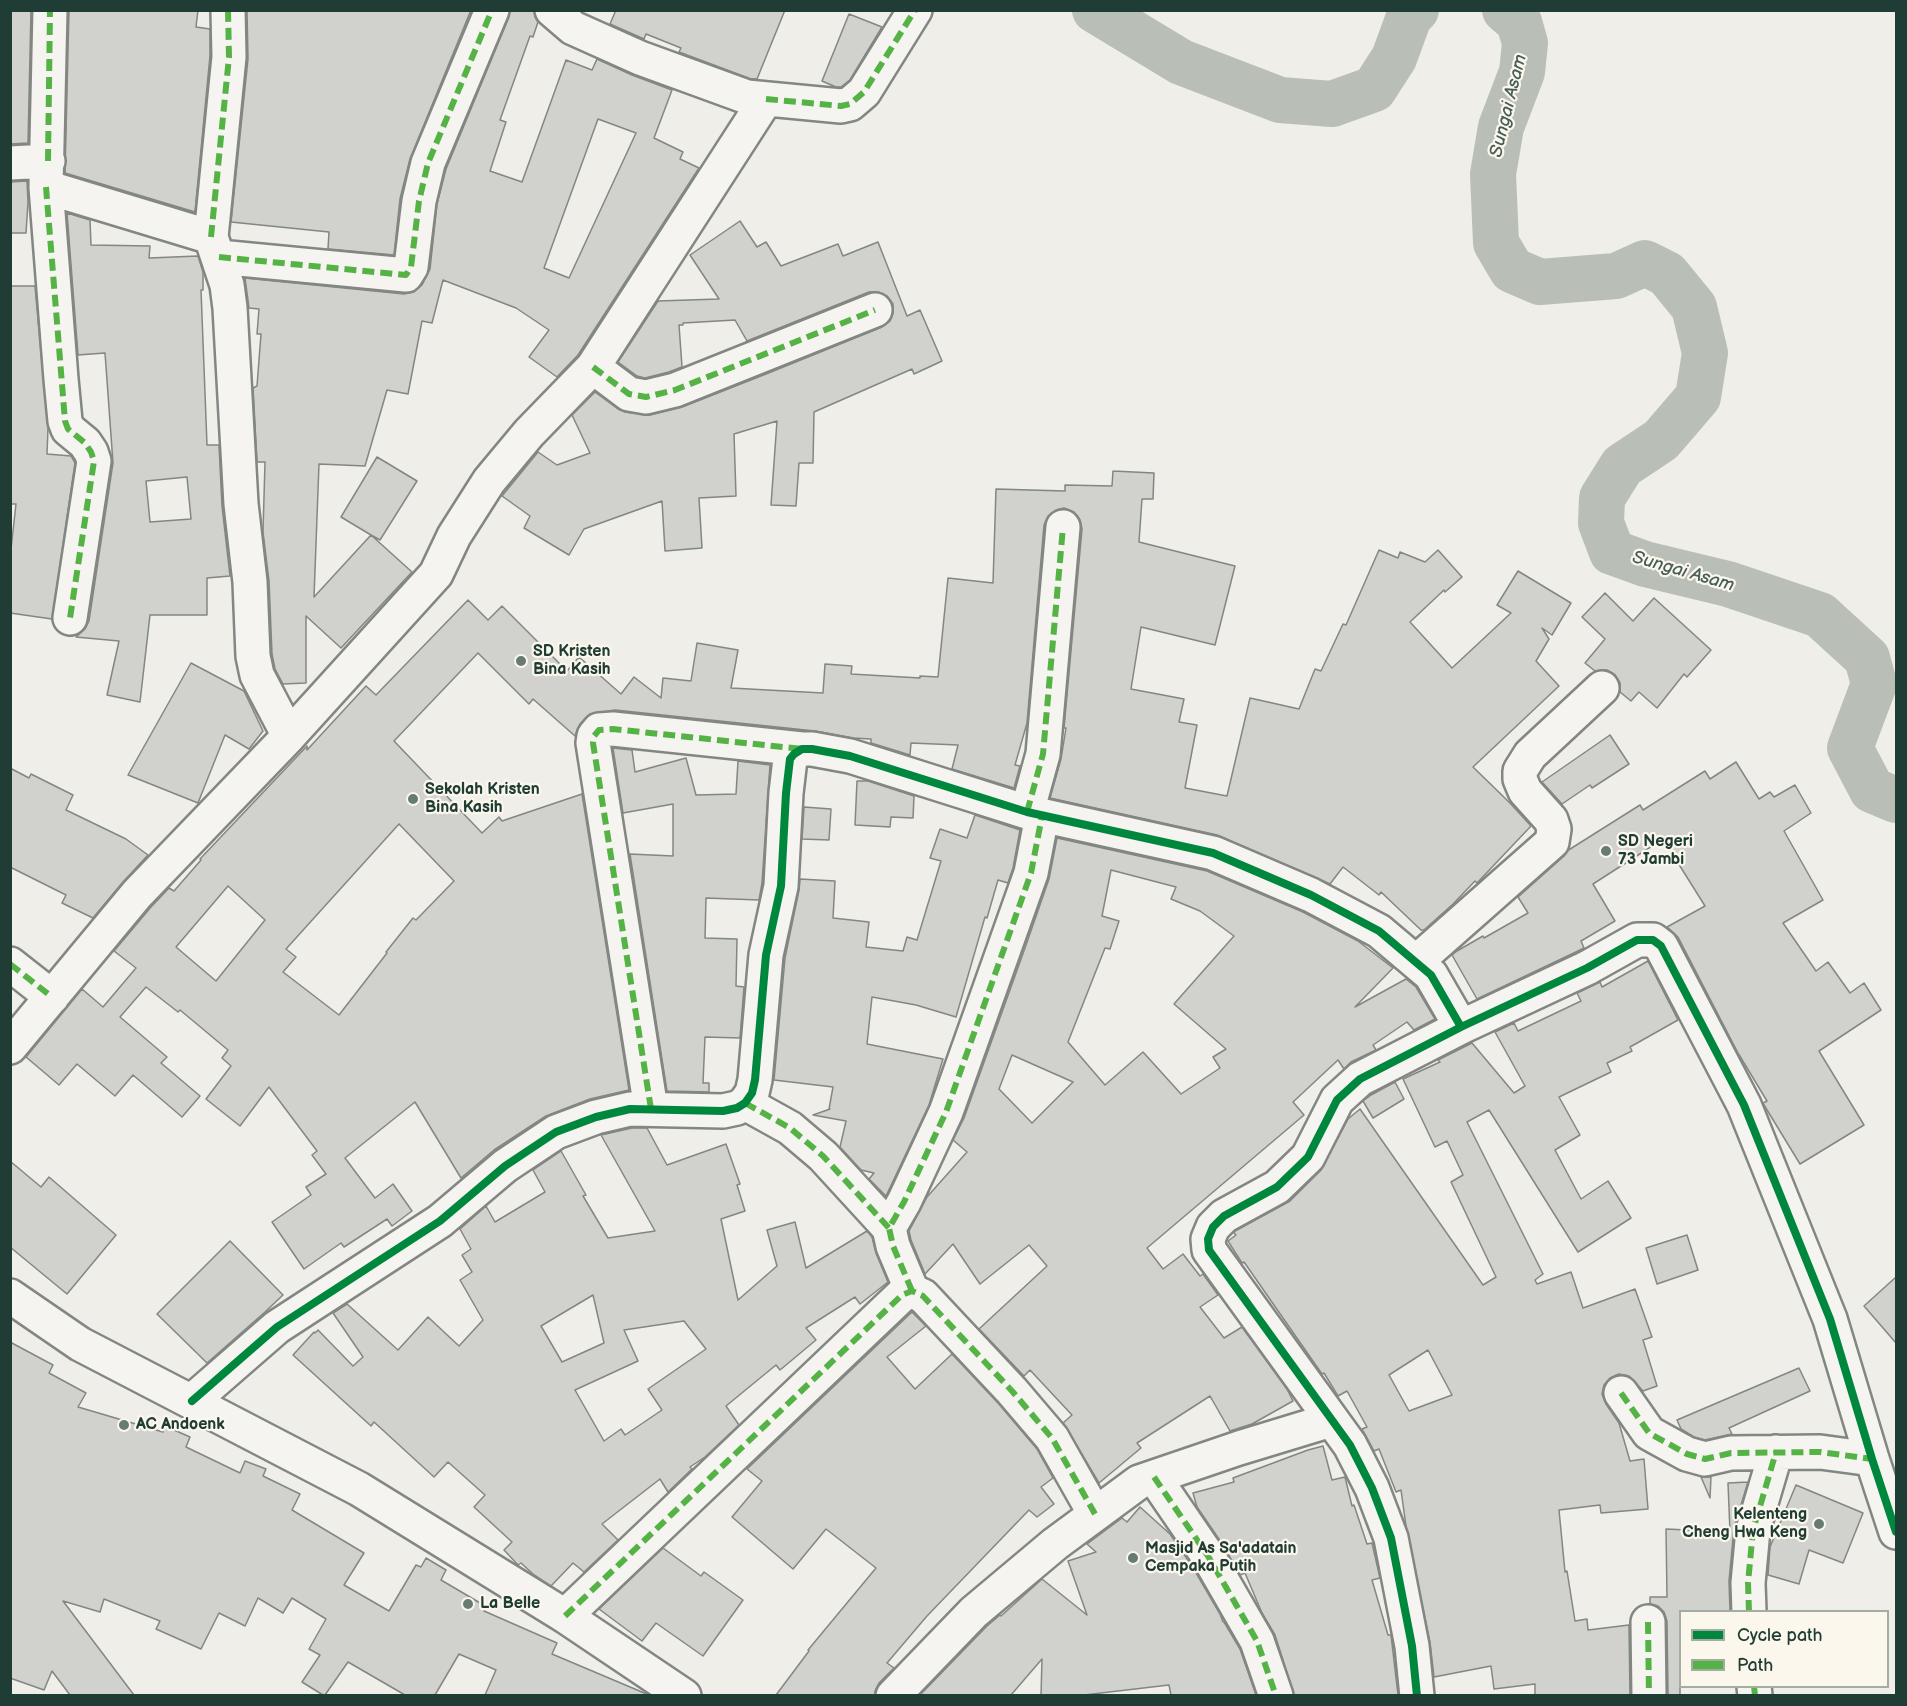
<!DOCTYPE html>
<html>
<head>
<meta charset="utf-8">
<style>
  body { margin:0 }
  #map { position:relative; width:1907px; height:1706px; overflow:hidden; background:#efeee8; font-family:"Balsamiq Sans",sans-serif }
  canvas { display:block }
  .frame { position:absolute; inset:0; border:12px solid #1f3d34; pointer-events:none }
  .legend { position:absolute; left:1679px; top:1610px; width:210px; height:78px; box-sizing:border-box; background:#fbf7ec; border:2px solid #a3ada2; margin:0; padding:8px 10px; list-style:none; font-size:18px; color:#1f3d34 }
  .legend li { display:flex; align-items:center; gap:12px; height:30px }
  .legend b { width:30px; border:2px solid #a3ada2 }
</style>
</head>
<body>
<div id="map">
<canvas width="1907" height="1706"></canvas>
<div class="frame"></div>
<ul class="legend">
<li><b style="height:8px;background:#00873e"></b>Cycle path</li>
<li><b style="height:8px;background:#55b346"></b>Path</li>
</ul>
</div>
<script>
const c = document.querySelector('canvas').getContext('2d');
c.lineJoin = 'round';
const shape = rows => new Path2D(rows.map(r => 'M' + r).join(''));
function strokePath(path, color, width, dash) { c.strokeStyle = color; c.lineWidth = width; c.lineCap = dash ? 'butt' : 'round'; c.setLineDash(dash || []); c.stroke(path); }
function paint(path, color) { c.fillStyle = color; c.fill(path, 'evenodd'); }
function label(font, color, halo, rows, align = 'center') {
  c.font = font + ' "Balsamiq Sans",sans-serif'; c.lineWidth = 4.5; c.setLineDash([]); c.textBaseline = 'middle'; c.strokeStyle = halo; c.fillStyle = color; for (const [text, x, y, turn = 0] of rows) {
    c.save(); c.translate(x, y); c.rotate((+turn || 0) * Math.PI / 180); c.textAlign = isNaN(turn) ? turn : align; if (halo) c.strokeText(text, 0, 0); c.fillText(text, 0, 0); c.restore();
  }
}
strokePath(shape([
  [1095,10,1181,62,1280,100,1332,104,1374,89,1394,58,1409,17,1416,10],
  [1505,10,1519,22,1525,43,1522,72,1501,127,1493,174,1496,243,1512,270,1540,282,1616,276,1645,263,1667,274,1694,307,1705,353,1698,397,1661,440,1622,466,1602,498,1601,523,1612,552,1645,564,1728,584,1820,615,1867,658,1874,684,1850,748,1872,790,1896,800]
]), '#b9bfb6', 46);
const building = shape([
  [10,10,31,10,28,143,10,144,10,10],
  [69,10,198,10,196,27,210,29,210,56,195,212,65,173,69,10],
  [247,10,471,10,410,159,400,199,394,255,328,249,329,232,231,222,248,59,247,10],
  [510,10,534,10,535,17,538,22,533,37,530,36,500,120,506,122,490,171,522,182,566,60,592,70,597,59,632,75,672,90,654,138,683,152,680,159,699,168,578,355,557,377,529,357,549,330,516,308,443,280,432,323,422,321,408,394,387,390,365,466,319,464,314,597,371,535,341,517,377,457,417,481,380,540,371,535,412,572,341,648,306,616,306,683,283,684,275,669,272,654,269,581,263,532,265,462,257,462,253,388,257,386,261,334,257,334,259,309,249,308,245,278,404,294,414,292,422,285,430,269,437,204,446,169,509,17,510,10],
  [598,119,636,133,569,278,544,268,598,119],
  [616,10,785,10,757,79,751,79,679,52,681,48,646,34,644,39,610,24,616,10],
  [849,14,882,27,850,80,841,87,836,87,822,81,849,14],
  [27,181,28,202,26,233,10,233,10,182,27,181],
  [67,213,90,220,91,245,150,246,149,258,198,256,203,272,203,290,201,290,207,445,219,445,222,506,230,576,207,578,207,615,150,615,140,702,107,695,119,641,76,637,85,629,89,621,113,463,105,353,78,355,67,213],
  [187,477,191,519,150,522,146,481,187,477],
  [740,221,757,247,766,242,781,266,838,244,843,256,878,242,907,316,920,310,942,361,914,374,912,369,814,412,813,463,799,463,796,506,771,505,777,421,734,434,736,496,699,498,702,548,665,551,662,501,584,529,569,555,524,528,530,516,502,496,538,452,557,465,590,453,572,415,595,392,618,409,625,412,650,415,682,407,766,374,882,327,890,321,893,313,893,304,887,296,878,292,869,292,747,341,735,320,683,323,683,325,679,325,682,367,669,372,645,378,637,376,618,362,658,301,719,299,690,255,740,221],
  [10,286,35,286,48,428,47,454,71,456,75,463,52,619,10,613,10,558,16,504,10,504,10,286],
  [1113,471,1154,473,1153,499,1142,499,1139,542,1235,566,1215,645,1141,627,1131,689,1184,699,1179,722,1197,725,1185,788,1227,796,1250,698,1299,709,1315,669,1321,671,1343,624,1346,625,1379,550,1398,558,1400,552,1425,562,1438,550,1462,577,1445,592,1444,590,1410,622,1452,668,1511,613,1497,605,1518,571,1571,603,1552,635,1542,628,1549,639,1536,661,1559,686,1473,767,1510,803,1531,826,1477,883,1475,881,1453,904,1424,930,1421,930,1381,892,1379,895,1343,867,1330,884,1217,835,1050,798,1061,759,1066,728,1064,728,1082,529,1080,520,1074,512,1064,508,1056,510,1048,516,1044,525,1027,723,1015,765,1020,766,1014,788,952,769,958,745,911,743,910,755,871,743,871,739,853,738,815,731,615,710,590,714,580,724,575,736,533,699,529,704,478,653,394,741,482,833,499,817,502,821,582,794,629,1090,590,1099,546,1116,494,1150,461,1178,415,1102,345,1158,375,1198,393,1184,412,1211,392,1226,387,1219,344,1247,341,1243,304,1269,272,1222,311,1195,306,1187,326,1174,312,1155,317,1151,269,1087,240,1126,206,1099,231,1066,222,1058,228,1050,180,1010,178,1012,146,987,120,1017,167,1057,161,1063,200,1096,182,1117,133,1075,115,1096,77,1064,59,1085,26,1057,82,989,103,1007,136,968,114,951,151,907,169,888,174,891,201,860,200,859,307,746,307,750,366,686,376,695,468,600,488,620,502,606,567,671,579,657,621,694,634,677,661,698,663,678,691,681,697,643,738,650,731,688,823,693,825,664,852,666,851,674,920,678,920,676,938,677,948,578,993,583,996,489,1065,491,1065,485,1112,486,1113,471],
  [399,824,454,881,416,920,413,918,386,952,387,953,339,1015,283,972,296,957,286,949,399,824],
  [228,886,265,920,216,981,176,947,228,886],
  [1605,593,1633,621,1654,598,1711,650,1687,677,1684,674,1657,708,1639,692,1631,701,1620,692,1620,683,1615,675,1607,670,1595,671,1585,663,1605,639,1582,617,1605,593],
  [191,663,244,691,263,731,249,749,225,735,198,803,128,775,191,663],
  [1610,735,1629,764,1592,788,1590,785,1562,804,1542,782,1610,735],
  [613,748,632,750,635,772,686,758,696,795,736,794,738,761,770,765,762,883,759,900,706,898,705,938,737,939,736,986,744,987,740,1038,705,1037,703,1083,709,1083,709,1092,667,1091,630,854,673,856,673,804,623,813,613,748],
  [1736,762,1759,799,1770,792,1774,797,1795,785,1811,813,1784,831,1823,900,1783,923,1816,971,1828,962,1850,993,1864,983,1881,1010,1819,1051,1864,1125,1800,1164,1764,1105,1763,1103,1767,1101,1738,1053,1678,937,1667,927,1705,906,1663,839,1593,884,1615,921,1581,941,1584,948,1578,951,1477,999,1452,955,1457,951,1483,936,1484,938,1528,913,1518,897,1564,856,1567,851,1640,805,1643,810,1705,771,1710,779,1736,762],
  [10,768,29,778,31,774,73,795,66,810,126,839,148,855,123,882,93,918,62,903,66,895,10,867,10,768],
  [857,781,868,781,914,796,913,818,891,817,890,827,855,825,857,781],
  [804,807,831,809,829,840,802,839,804,807],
  [975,815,1020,830,1013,868,1008,883,998,880,987,918,985,917,956,1017,916,1005,872,997,867,1044,943,1059,929,1105,886,1196,869,1179,874,1173,861,1170,840,1147,846,1121,813,1115,830,1109,829,1109,833,1087,774,1080,785,958,799,890,800,879,835,881,833,918,869,922,866,947,903,951,907,937,917,940,941,861,930,858,940,829,967,838,975,815],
  [1057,838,1207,871,1303,912,1358,941,1393,968,1355,1007,1406,979,1416,987,1435,1019,1414,1030,1407,1022,1373,1045,1376,1050,1351,1062,1344,1069,1338,1060,1293,1102,1304,1115,1147,1248,1163,1269,1183,1254,1200,1276,1203,1274,1218,1295,1200,1307,1224,1338,1242,1327,1287,1389,1293,1401,1252,1424,1230,1431,1210,1396,1137,1443,1141,1448,1099,1483,1063,1423,1072,1415,1030,1370,1024,1376,979,1329,1047,1266,1029,1245,980,1284,953,1244,925,1274,911,1240,909,1231,927,1197,967,1152,953,1140,964,1118,1025,948,1049,879,1057,838],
  [1111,870,1176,887,1171,899,1200,911,1234,936,1174,1004,1226,1049,1213,1057,1220,1068,1181,1094,1143,1052,1105,1085,1068,1042,1105,948,1110,949,1119,921,1102,916,1111,870],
  [1012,1055,1073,1082,1032,1123,999,1089,1012,1055],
  [1648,961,1678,1020,1630,1047,1632,1051,1607,1063,1611,1072,1559,1097,1580,1135,1555,1150,1581,1199,1608,1181,1631,1218,1578,1252,1489,1110,1467,1122,1543,1274,1535,1280,1537,1284,1571,1272,1583,1308,1635,1289,1652,1337,1643,1340,1657,1386,1643,1391,1629,1376,1619,1374,1610,1378,1604,1385,1602,1394,1606,1404,1619,1423,1630,1461,1644,1459,1648,1509,1601,1513,1600,1505,1559,1510,1565,1572,1567,1571,1575,1621,1587,1619,1588,1630,1629,1625,1630,1695,1535,1695,1535,1684,1494,1689,1491,1666,1434,1677,1430,1643,1406,1526,1401,1490,1396,1492,1379,1449,1374,1451,1362,1429,1367,1427,1347,1391,1338,1396,1324,1373,1322,1374,1244,1262,1242,1263,1228,1241,1236,1235,1234,1233,1235,1231,1290,1201,1321,1170,1348,1119,1360,1109,1483,1285,1496,1277,1451,1182,1463,1175,1447,1141,1435,1147,1403,1079,1440,1062,1438,1060,1472,1043,1514,1093,1525,1086,1495,1032,1514,1023,1518,1031,1581,1001,1577,993,1600,982,1602,987,1648,961],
  [1428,1350,1452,1395,1409,1411,1389,1375,1428,1350],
  [1395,1082,1404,1099,1373,1118,1363,1101,1371,1095,1395,1082],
  [632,1128,647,1128,667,1165,726,1144,740,1184,737,1185,745,1211,721,1219,738,1300,777,1266,767,1230,795,1222,806,1268,867,1231,872,1237,876,1253,888,1282,860,1304,855,1297,806,1328,816,1340,780,1370,776,1365,726,1406,739,1425,705,1457,690,1467,692,1469,668,1492,660,1479,602,1524,618,1540,584,1572,573,1563,551,1586,533,1574,521,1563,518,1565,504,1550,512,1542,474,1507,485,1495,448,1462,434,1477,374,1422,371,1426,293,1355,314,1332,315,1333,318,1330,353,1366,363,1357,333,1313,347,1304,398,1350,428,1317,459,1346,483,1320,460,1280,472,1272,462,1255,471,1249,460,1229,486,1206,495,1222,545,1192,533,1170,561,1151,586,1195,583,1196,608,1238,655,1231,601,1135,632,1128],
  [593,1295,604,1343,562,1362,541,1326,593,1295],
  [684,1321,706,1349,648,1389,662,1410,625,1435,621,1429,604,1441,575,1390,638,1361,624,1330,684,1321],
  [10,1161,41,1187,49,1177,116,1235,67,1294,10,1247,10,1161],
  [1687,1235,1698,1270,1657,1284,1646,1248,1687,1235],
  [230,1241,283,1295,265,1312,207,1363,157,1314,230,1241],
  [1896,1277,1896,1343,1864,1306,1896,1277],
  [912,1312,926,1326,887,1357,915,1389,952,1354,998,1403,1037,1449,1053,1478,1041,1487,1054,1504,1037,1517,1029,1510,927,1616,887,1663,894,1668,879,1683,875,1691,875,1695,776,1695,809,1651,808,1650,876,1568,826,1529,793,1569,732,1517,762,1481,747,1469,912,1312],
  [10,1342,53,1365,49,1373,86,1393,78,1407,163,1432,165,1426,190,1437,186,1447,240,1473,245,1461,266,1469,263,1476,300,1494,292,1510,364,1553,344,1585,389,1611,416,1565,421,1567,426,1558,446,1570,441,1580,487,1607,484,1611,557,1643,552,1654,649,1695,485,1695,496,1670,459,1654,435,1695,405,1695,348,1662,325,1695,323,1695,302,1682,320,1655,309,1649,326,1619,292,1598,283,1613,258,1598,245,1626,219,1613,201,1649,156,1629,160,1621,104,1599,100,1612,63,1601,134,1695,70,1695,52,1671,44,1690,10,1678,10,1342],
  [1799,1368,1810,1391,1729,1428,1732,1434,1705,1440,1694,1437,1681,1429,1677,1420,1799,1368],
  [1323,1446,1332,1480,1345,1477,1352,1506,1354,1505,1367,1544,1372,1543,1380,1578,1372,1580,1388,1635,1391,1635,1398,1695,1294,1695,1275,1635,1262,1613,1245,1573,1240,1575,1223,1545,1197,1507,1193,1493,1234,1482,1233,1478,1308,1450,1323,1446],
  [1701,1477,1711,1477,1710,1498,1701,1477],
  [1748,1482,1734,1528,1729,1581,1730,1611,1680,1611,1680,1695,1668,1695,1667,1621,1664,1612,1658,1606,1650,1604,1650,1597,1667,1597,1666,1529,1730,1532,1728,1483,1748,1482],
  [1796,1485,1863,1513,1843,1563,1809,1550,1799,1584,1768,1575,1770,1547,1796,1485],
  [1140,1507,1170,1534,1192,1566,1220,1614,1223,1622,1224,1622,1240,1649,1256,1695,1171,1695,1169,1685,1084,1695,1041,1695,1042,1659,1011,1695,920,1695,987,1626,1000,1615,1001,1616,1042,1579,1087,1615,1068,1561,1096,1552,1087,1544,1122,1518,1127,1522,1140,1507],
  [663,1548,701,1576,704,1572,743,1600,703,1656,656,1623,642,1641,599,1609,663,1548]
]);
paint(building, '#d1d1cd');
strokePath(building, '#828783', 1.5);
const minor = shape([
  [50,10,46,187,61,379,65,421,68,429,85,443,91,452,94,461,70,618],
  [228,10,229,57,211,237,227,285,230,308,241,504,250,582,253,656,257,675,289,736],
  [552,10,573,28,640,58,747,97,841,106,850,104,864,92,915,10],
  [10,163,48,161],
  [46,187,211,237],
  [219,257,406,275,411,267,419,201,428,163,492,10],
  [593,367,629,394,646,397,675,390,875,310],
  [1027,812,1043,754,1063,527],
  [1416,962,1552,842,1554,829,1551,820,1525,791,1520,779,1520,771,1530,755,1602,688],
  [10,964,52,997],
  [10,1047,137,894,289,736,436,574,454,536,489,481,529,433,593,367,766,99],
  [745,1103,790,1128,823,1156,889,1228],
  [651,1109,593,743,594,736,599,730,613,729,802,749],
  [912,1291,893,1246,889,1228,904,1202,946,1112,1031,873,1042,816],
  [10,1296,80,1344,359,1489,565,1616,684,1696],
  [1621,1393,1649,1433,1687,1454,1705,1459,1731,1453,1820,1452,1872,1459],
  [192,1401,277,1327,440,1221,505,1166,556,1132,596,1117,630,1109,723,1111,737,1108,745,1103,752,1093,755,1080,766,955,781,886,786,793,790,759,794,754,802,749,812,749,850,756,1027,812,1213,853,1311,895,1379,931,1431,975,1461,1027],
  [1154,1477,1208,1556,1257,1641,1276,1696],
  [1749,1612,1748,1583,1753,1530,1776,1452],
  [565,1616,902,1295,912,1291,923,1296,1012,1391,1052,1438,1095,1514],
  [1648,1622,1649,1696],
  [1754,1686,1755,1696],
  [893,1696,974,1612,1055,1544,1139,1482,1239,1448,1331,1420],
  [1417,1696,1412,1646,1391,1538,1372,1488,1350,1445,1209,1250,1208,1239,1213,1227,1224,1216,1277,1187,1308,1157,1337,1100,1360,1079,1461,1027,1587,968,1637,940,1653,940,1661,946,1744,1105,1830,1319,1872,1459,1896,1532]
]);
strokePath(minor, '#828783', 38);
strokePath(minor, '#f5f4f0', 33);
strokePath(shape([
  [766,99,841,106,850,104,864,92,915,10],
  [48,161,50,10],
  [46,187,65,421,68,429,85,443,91,452,94,461,70,618],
  [211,237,229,57,228,10],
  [219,257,406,275,411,267,419,201,428,163,492,10],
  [593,367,629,394,646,397,675,390,875,310],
  [1027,812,1043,754,1063,527],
  [10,964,52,997],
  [745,1103,790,1128,823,1156,889,1228],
  [651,1109,593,743,594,736,599,730,613,729,802,749],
  [912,1291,893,1246,889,1228,904,1202,946,1112,1031,873,1042,816],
  [1621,1393,1649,1433,1687,1454,1705,1459,1731,1453,1820,1452,1872,1459],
  [1154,1477,1208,1556,1257,1641,1276,1696],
  [1749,1612,1748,1583,1753,1530,1776,1452],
  [565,1616,902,1295,912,1291,923,1296,1012,1391,1052,1438,1095,1514],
  [1648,1622,1649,1696],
  [1754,1686,1755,1696]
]), '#55b346', 6, [12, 6]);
strokePath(shape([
  [192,1401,277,1327,440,1221,505,1166,556,1132,596,1117,630,1109,723,1111,737,1108,745,1103,752,1093,755,1080,766,955,781,886,786,793,790,759,794,754,802,749,812,749,850,756,1027,812,1213,853,1311,895,1379,931,1431,975,1461,1027],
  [1417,1696,1412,1646,1391,1538,1372,1488,1350,1445,1209,1250,1208,1239,1213,1227,1224,1216,1277,1187,1308,1157,1337,1100,1360,1079,1461,1027,1587,968,1637,940,1653,940,1661,946,1744,1105,1830,1319,1872,1459,1896,1532]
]), '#00873e', 8);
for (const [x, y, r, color] of [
  [521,661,6,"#687b73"],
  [413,799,6,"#687b73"],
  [1606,851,6,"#687b73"],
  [124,1425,6,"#687b73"],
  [1819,1524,6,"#687b73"],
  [1133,1558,6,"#687b73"],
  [468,1604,6,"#687b73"]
]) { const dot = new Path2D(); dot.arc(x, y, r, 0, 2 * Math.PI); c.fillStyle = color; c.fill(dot); strokePath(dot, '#fbf7ec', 2); }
label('bold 16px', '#1f3d34', '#fbf7ec', [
  ["SD Kristen",533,652],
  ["Bina Kasih",533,670],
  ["Sekolah Kristen",425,790],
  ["Bina Kasih",425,808],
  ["SD Negeri",1618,842],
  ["73 Jambi",1618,860],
  ["AC Andoenk",136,1425],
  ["Kelenteng",1807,1515,"right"],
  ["Cheng Hwa Keng",1807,1533,"right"],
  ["Masjid As Sa'adatain",1145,1549],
  ["Cempaka Putih",1145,1567],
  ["La Belle",480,1604]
], 'left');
label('italic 18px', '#465e55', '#fbf7ec', [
  ["Sungai Asam",1509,106,-76],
  ["Sungai Asam",1683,572,16]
]);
</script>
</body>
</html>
